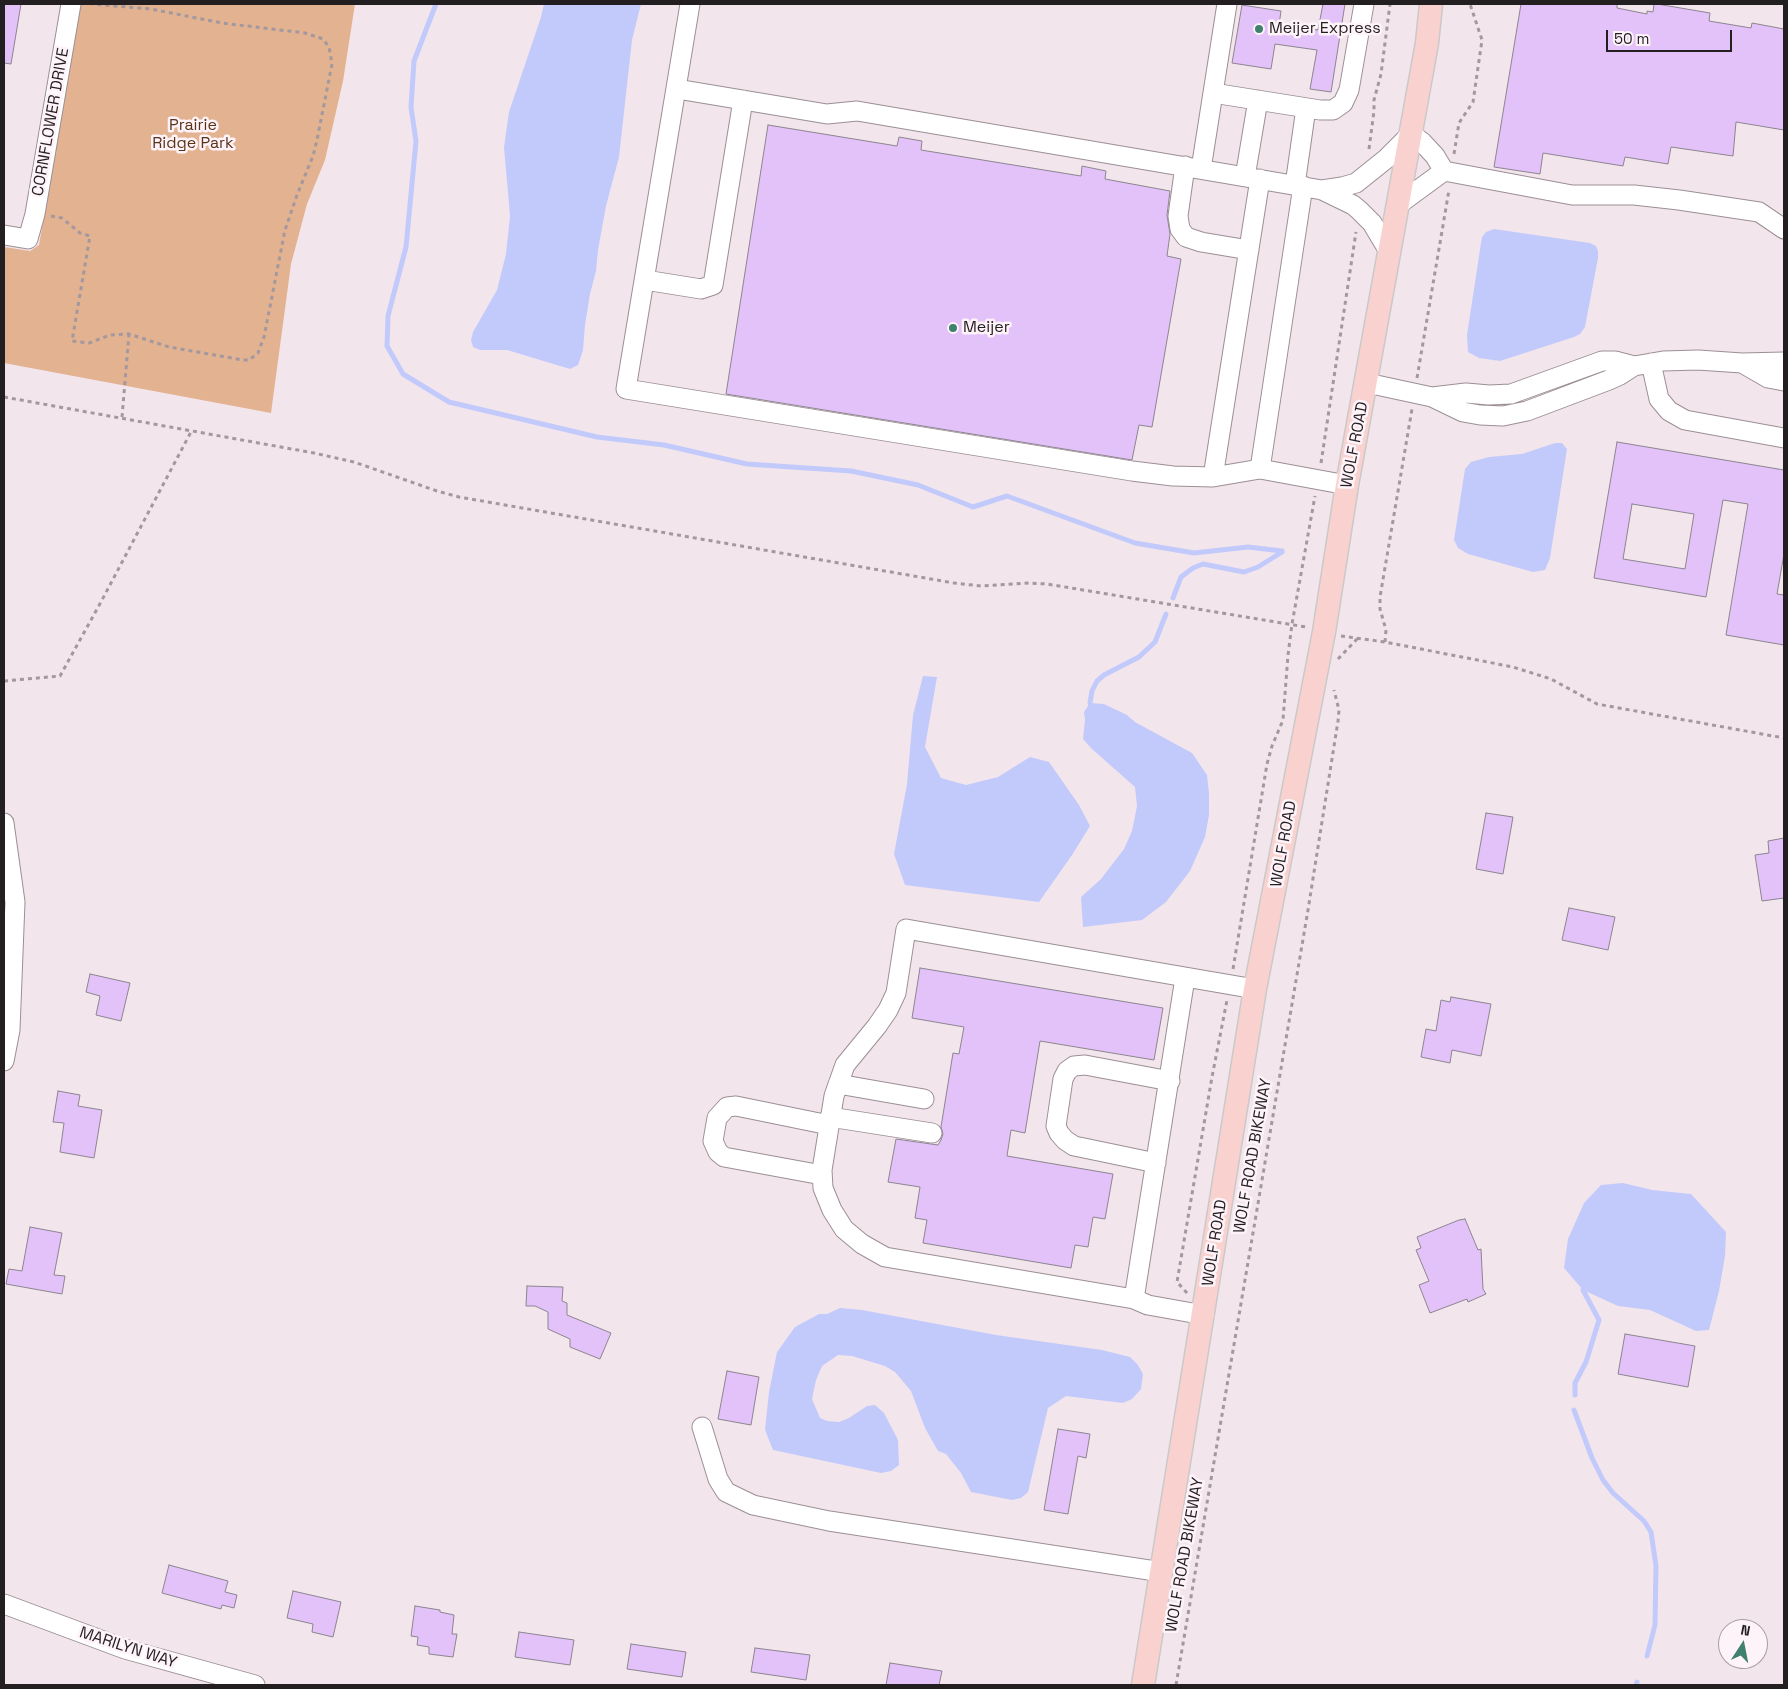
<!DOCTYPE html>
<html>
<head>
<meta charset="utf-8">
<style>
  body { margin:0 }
  #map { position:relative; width:1788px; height:1689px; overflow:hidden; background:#f3e5ec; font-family:"Space Grotesk",sans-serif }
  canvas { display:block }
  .frame { position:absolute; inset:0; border:5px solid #231e20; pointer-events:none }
  .north { position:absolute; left:1718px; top:1619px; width:50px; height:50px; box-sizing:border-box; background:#fef3f9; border:1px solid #a69ea2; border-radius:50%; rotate:11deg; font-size:14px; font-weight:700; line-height:20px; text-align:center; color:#231e20 }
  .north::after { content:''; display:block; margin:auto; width:18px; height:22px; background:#40806e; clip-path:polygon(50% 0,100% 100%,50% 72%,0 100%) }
  .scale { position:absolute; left:1606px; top:30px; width:126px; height:22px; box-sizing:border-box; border:2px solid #231e20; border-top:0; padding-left:6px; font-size:15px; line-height:18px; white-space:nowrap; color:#231e20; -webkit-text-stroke:4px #fef3f9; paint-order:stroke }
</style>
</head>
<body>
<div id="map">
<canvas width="1788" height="1689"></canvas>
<div class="frame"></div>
<div class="north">N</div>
<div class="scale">50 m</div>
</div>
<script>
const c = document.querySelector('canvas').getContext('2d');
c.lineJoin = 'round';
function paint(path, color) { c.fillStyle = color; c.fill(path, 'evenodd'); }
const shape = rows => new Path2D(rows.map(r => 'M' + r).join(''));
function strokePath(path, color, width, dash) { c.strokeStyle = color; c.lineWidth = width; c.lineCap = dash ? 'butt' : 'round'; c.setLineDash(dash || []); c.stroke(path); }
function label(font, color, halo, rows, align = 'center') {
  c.font = font + ' "Space Grotesk",sans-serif'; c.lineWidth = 5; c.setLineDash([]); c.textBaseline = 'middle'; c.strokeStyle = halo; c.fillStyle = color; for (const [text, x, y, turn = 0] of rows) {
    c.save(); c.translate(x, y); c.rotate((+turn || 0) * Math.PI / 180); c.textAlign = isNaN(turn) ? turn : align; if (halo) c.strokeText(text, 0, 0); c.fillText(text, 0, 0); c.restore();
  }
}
paint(shape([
  [81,4,355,4,343,81,325,160,307,204,291,264,271,413,4,363,4,247,30,251,39,245]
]), '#e3b290');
paint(shape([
  [544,4,641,4,632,40,619,157,606,206,598,250,596,271,590,294,585,325,583,350,578,365,570,369,507,350,480,350,473,347,471,340,473,332,497,290,506,254,510,216,504,147,509,112,541,17],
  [1494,229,1590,243,1596,246,1598,251,1598,258,1585,327,1580,334,1574,337,1500,361,1479,358,1468,352,1467,335,1481,243,1482,237,1486,232],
  [1555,443,1562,443,1567,449,1550,558,1545,570,1533,572,1468,554,1458,548,1454,540,1465,469,1471,462,1489,457,1522,454],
  [923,676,937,677,925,747,941,778,966,785,998,777,1030,757,1049,762,1079,805,1090,826,1072,855,1039,902,905,885,894,854,907,784,913,715],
  [1090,703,1104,704,1127,715,1135,722,1192,753,1207,775,1209,793,1209,815,1205,837,1190,871,1166,902,1142,920,1083,927,1081,897,1101,879,1124,849,1132,831,1137,806,1135,787,1092,749,1083,739,1085,720,1084,712],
  [1623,1183,1652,1190,1691,1194,1726,1232,1725,1256,1719,1291,1709,1330,1696,1331,1650,1310,1618,1306,1583,1290,1564,1268,1568,1239,1584,1203,1601,1185],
  [840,1308,862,1310,996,1335,1102,1350,1130,1357,1138,1365,1143,1374,1141,1389,1132,1399,1123,1403,1066,1396,1048,1408,1028,1492,1021,1498,1012,1500,971,1492,961,1473,946,1454,938,1451,925,1428,911,1391,895,1372,885,1366,852,1356,838,1355,822,1366,816,1380,812,1399,820,1418,827,1421,839,1422,849,1418,867,1406,875,1405,884,1413,898,1440,899,1465,891,1471,881,1473,773,1450,765,1430,769,1392,777,1352,795,1327,819,1314,827,1314]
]), '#c2cafb');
strokePath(shape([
  [436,4,414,61,411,107,416,141,406,247,388,316,387,346,403,374,449,402,597,437,664,445,747,464,851,471,918,485,973,507,1007,496,1135,543,1194,553,1248,547,1282,551],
  [1173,598,1181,577,1193,568,1203,564,1244,572,1258,567,1282,552],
  [1090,703,1092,691,1097,681,1104,675,1139,657,1155,642,1166,614],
  [1575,1395,1575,1383,1586,1362,1599,1320,1583,1290],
  [1574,1410,1592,1458,1603,1480,1613,1493,1644,1521,1651,1532,1656,1566,1655,1625,1647,1656],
  [1636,1685,1637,1682]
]), '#c2cafb', 5);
const building = shape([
  [4,4,21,4,11,64,4,63,4,4],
  [1323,4,1345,4,1331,92,1310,89,1317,50,1275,44,1271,69,1232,63,1242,5,1281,11,1279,25,1318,30,1323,4],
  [1521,4,1617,4,1617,8,1647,14,1647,11,1653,12,1654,4,1657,4,1710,13,1709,21,1751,28,1752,23,1784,29,1784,130,1736,122,1733,156,1671,147,1668,164,1625,157,1623,166,1543,153,1540,174,1494,167,1521,4],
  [768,125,897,146,899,137,922,141,921,150,1081,176,1082,166,1106,171,1105,179,1170,191,1167,215,1170,234,1167,256,1181,259,1152,427,1139,425,1132,460,726,394,768,125],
  [1617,442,1784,470,1784,554,1777,594,1784,595,1784,645,1726,635,1748,504,1723,500,1706,597,1594,578,1617,442],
  [1632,504,1694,514,1685,569,1623,559,1632,504],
  [1486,813,1513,817,1503,874,1476,869,1486,813],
  [1784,838,1784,898,1762,901,1755,855,1769,853,1768,841,1784,838],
  [1569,908,1615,917,1608,950,1562,940,1569,908],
  [920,968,1163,1008,1154,1060,1040,1041,1025,1133,1011,1130,1007,1156,1113,1174,1105,1219,1093,1217,1088,1247,1075,1245,1071,1268,923,1243,927,1220,915,1218,920,1187,888,1182,896,1139,938,1145,941,1140,943,1134,941,1127,953,1053,959,1054,964,1027,912,1018,920,968],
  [90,974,130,983,121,1021,96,1015,100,996,86,992,90,974],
  [1451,997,1491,1004,1481,1056,1452,1050,1450,1063,1421,1057,1426,1029,1436,1031,1441,1000,1450,1002,1451,997],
  [58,1091,80,1095,78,1106,102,1110,94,1158,60,1152,64,1123,53,1122,58,1091],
  [1465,1219,1478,1250,1481,1249,1483,1289,1486,1294,1468,1302,1467,1299,1430,1313,1419,1285,1429,1281,1416,1250,1421,1248,1417,1237,1459,1220,1465,1219],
  [30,1227,62,1233,54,1275,65,1276,62,1294,6,1284,9,1269,22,1271,30,1227],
  [527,1286,563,1287,562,1301,567,1303,567,1315,611,1333,600,1359,570,1347,570,1339,548,1329,548,1312,535,1306,526,1306,527,1286],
  [1625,1334,1695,1346,1688,1387,1618,1374,1625,1334],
  [727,1371,759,1377,751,1425,718,1419,727,1371],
  [1058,1429,1090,1434,1086,1458,1078,1456,1068,1514,1044,1510,1058,1429],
  [169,1565,228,1581,225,1592,237,1595,234,1608,222,1605,221,1609,162,1593,169,1565],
  [293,1591,341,1602,333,1637,312,1632,313,1624,287,1618,293,1591],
  [415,1606,440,1610,440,1612,454,1615,452,1634,457,1634,453,1657,429,1654,429,1647,417,1645,418,1637,411,1636,415,1606],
  [519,1632,574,1640,570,1665,515,1657,519,1632],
  [631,1644,686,1652,682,1677,627,1669,631,1644],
  [755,1648,810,1655,806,1680,751,1672,755,1648],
  [890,1663,942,1671,939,1685,886,1685,890,1663]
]);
paint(building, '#e3c1f9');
strokePath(building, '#8b858f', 1);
const minor = shape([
  [690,4,626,389,1132,471,1173,476,1213,477,1260,469],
  [677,89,827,114,857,111,1322,190,1353,205,1359,210,1372,223,1390,253],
  [1213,93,1320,110,1333,110,1343,103,1349,90,1364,4],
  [1185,166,1178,216,1180,229,1186,237,1201,242,1249,250],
  [1201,169,1227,4],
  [1245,177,1258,100],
  [1295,185,1306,108],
  [1303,186,1260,469,1347,485],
  [1322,190,1342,187,1356,183,1386,159,1411,134,1422,142,1435,156,1444,171,1572,195,1634,195,1679,200,1759,212,1784,229],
  [1399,204,1444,171],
  [4,235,28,239,35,214,71,4],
  [645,280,701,289,713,285,743,100],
  [1651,363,1659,399,1669,411,1685,420,1784,438],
  [1742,363,1768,378,1784,381],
  [1367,383,1432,397,1463,412,1480,415,1503,416,1527,411,1609,380,1620,375,1634,366],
  [1432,397,1466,393,1489,395,1511,394,1602,361,1615,361,1634,366,1663,361,1698,360,1742,363,1784,362],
  [1213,477,1260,179],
  [4,823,15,902,10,1030,4,1061],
  [838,1084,924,1099],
  [830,1117,932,1133],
  [1156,1163,1084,1148,1074,1146,1065,1140,1059,1133,1056,1126,1063,1079,1067,1071,1074,1066,1085,1065,1170,1081],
  [822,1175,724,1157,718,1152,713,1141,717,1118,727,1107,736,1106,829,1125],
  [1134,1299,1185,978],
  [1204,1315,1148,1305,1134,1299,885,1257,862,1244,844,1229,832,1210,823,1188,822,1170,834,1096,845,1065,877,1026,888,1010,896,993,906,929,1255,989],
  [702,1427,718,1479,726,1492,753,1505,829,1521,1162,1572],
  [4,1604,125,1649,255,1685]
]);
const major = shape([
  [1143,1685,1255,989,1324,632,1347,485,1427,43,1431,4]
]);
strokePath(minor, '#9b8f95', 21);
strokePath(major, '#cac9c9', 25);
strokePath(shape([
  [1369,149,1374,111,1374,100,1381,74,1390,4],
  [1454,154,1459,123,1473,102,1482,40,1470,4],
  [51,216,62,218,80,233,90,236,72,341,89,343,110,335,129,334,169,347,243,360,249,360,258,353,264,337,285,230,297,195,313,156,317,140,332,64,329,47,323,39,305,33,222,23,151,9,92,4],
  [1417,378,1449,190],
  [4,397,314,453,354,462,437,491,459,497,954,583,981,586,1029,583,1047,584,1306,627],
  [122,417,129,334],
  [1321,463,1356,232],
  [1341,636,1385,642,1513,667,1551,679,1597,704,1784,738],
  [1385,642,1386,630,1380,609,1380,597,1412,409],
  [1338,659,1358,638],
  [4,681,60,676,102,600,192,430],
  [1233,969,1267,764,1272,746,1283,720,1288,655,1292,624,1315,496],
  [1187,1293,1177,1282,1212,1077,1227,1000],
  [1176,1685,1308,910,1338,721,1339,710,1334,690]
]), '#a3989e', 3, [4, 4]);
strokePath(minor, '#fff', 19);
strokePath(major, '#f9d2d0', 22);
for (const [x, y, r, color] of [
  [1259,29,5,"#40806e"],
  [953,328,5,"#40806e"]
]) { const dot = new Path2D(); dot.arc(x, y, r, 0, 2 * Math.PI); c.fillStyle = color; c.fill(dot); strokePath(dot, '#fef3f9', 2); }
label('16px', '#231e20', '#fef3f9', [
  ["Meijer Express",1269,29],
  ["Meijer",963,328]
], 'left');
label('16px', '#231e20', '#fef3f9', [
  ["CORNFLOWER DRIVE",51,122,-80],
  ["WOLF ROAD",1355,445,-79],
  ["WOLF ROAD",1284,844,-80],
  ["WOLF ROAD BIKEWAY",1253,1156,-80],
  ["WOLF ROAD",1215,1243,-81],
  ["WOLF ROAD BIKEWAY",1185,1555,-80],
  ["MARILYN WAY",128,1648,18]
]);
label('16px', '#583315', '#fef3f9', [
  ["Prairie",193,126],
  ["Ridge Park",193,144]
]);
</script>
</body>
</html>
